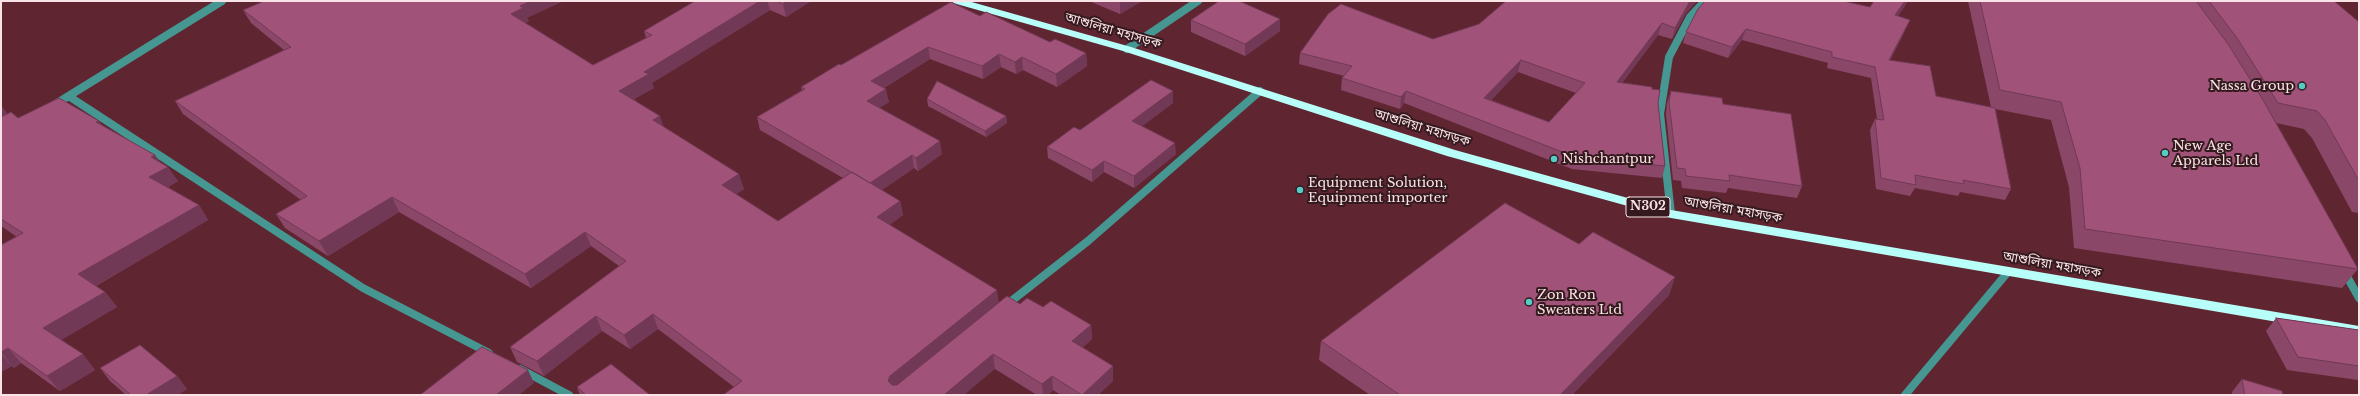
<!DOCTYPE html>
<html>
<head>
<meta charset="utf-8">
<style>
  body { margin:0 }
  #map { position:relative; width:2360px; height:396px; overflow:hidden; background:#5f2631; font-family:"Libre Baskerville",serif }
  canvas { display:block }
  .frame { position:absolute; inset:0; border:2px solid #fae3e6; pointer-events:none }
</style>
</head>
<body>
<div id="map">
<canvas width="2360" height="396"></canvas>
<div class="frame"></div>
</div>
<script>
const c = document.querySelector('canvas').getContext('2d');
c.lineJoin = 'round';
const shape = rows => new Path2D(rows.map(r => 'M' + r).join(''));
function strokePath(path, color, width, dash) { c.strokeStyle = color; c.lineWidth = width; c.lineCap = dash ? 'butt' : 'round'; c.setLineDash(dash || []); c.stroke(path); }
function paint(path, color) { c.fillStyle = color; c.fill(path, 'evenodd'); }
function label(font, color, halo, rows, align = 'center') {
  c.font = font + ' "Libre Baskerville","Noto Sans Bengali",serif'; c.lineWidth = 4; c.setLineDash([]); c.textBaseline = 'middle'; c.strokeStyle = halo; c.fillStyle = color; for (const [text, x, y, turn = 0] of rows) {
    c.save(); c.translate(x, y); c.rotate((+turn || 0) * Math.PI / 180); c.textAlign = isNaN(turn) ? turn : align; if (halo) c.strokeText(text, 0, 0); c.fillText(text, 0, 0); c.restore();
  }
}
strokePath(shape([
  [1127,49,1198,1],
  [2344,271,2359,298]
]), '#469691', 8);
strokePath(shape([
  [70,97,363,288,489,353],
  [54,105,222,1],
  [1671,214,1660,114,1669,57,1690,17,1705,1],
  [1005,306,1088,241,1260,91],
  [520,369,569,395],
  [1905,395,2008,272]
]), '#469691', 8);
paint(shape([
  [952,1,968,1,1131,47,1455,150,1671,210,2359,326,2359,336,1671,218,1447,156,1123,51,953,3,952,1]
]), '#b8fef9');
paint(shape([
  [695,1,811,1,786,17,770,10,652,83,654,88,634,99,664,127,744,189,736,194,778,221,843,178,760,130,757,117,802,90,801,87,841,65,980,16,1050,42,1086,53,1087,66,1057,87,1023,70,1016,74,1001,67,983,79,930,59,884,88,889,102,879,108,942,154,918,171,914,168,882,190,900,201,903,215,889,225,998,303,1020,304,1043,307,1091,325,1092,339,1082,348,1113,381,1098,395,1061,395,1053,390,1048,395,1037,395,995,369,734,387,658,329,630,349,602,331,544,376,517,362,510,347,619,266,591,246,531,288,399,212,328,256,285,228,276,214,301,200,183,114,175,101,284,50,251,23,243,10,527,18,529,21,525,23,593,65,646,38,644,31],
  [1089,1,1142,1,1120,14],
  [1506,1,1697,1,1686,13,1672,39,1658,35,1622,83,1652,89,1658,103,1665,166,1662,178,1572,169,1404,103,1400,109,1341,90,1342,78,1344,76,1299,64,1300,53,1433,39,1479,24],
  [1518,72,1576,93,1549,122,1491,100],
  [1874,1,1908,1,1898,16,1905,31,1890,60,1936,96,1991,107,1968,1,2334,1,2359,22,2359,213,2352,212,2312,138,2304,129,2276,123,2358,269,2342,288,2074,248,2069,187,2051,120,1995,109,2011,189,2005,200,1960,192,1958,196,1915,188,1910,196,1876,189,1870,130,1875,119,1877,119,1871,78,1827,68,1828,63,1742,40,1728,58,1683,43,1686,32,1870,7],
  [1280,19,1280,31,1245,56,1191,32,1191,20],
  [1671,91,1723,104,1802,186,1797,198,1728,188,1726,193,1682,188,1681,181,1673,180,1666,114,1667,103],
  [927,99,1006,116,1007,123,986,137,928,106],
  [1173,103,1142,126,1176,154,1134,188,1104,172,1092,182,1048,158,1047,147,1080,130],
  [1,105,7,114,18,118,99,121,102,125,155,155,160,162,178,181,168,187,199,205,208,220,96,286,105,292,117,307,61,340,95,370,60,391,21,363,14,368,12,366,1,372,1,245,17,237,1,226],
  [1579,244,1675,277,1669,295,1572,395,1370,395,1319,360,1321,341],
  [2276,318,2359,330,2359,384,2358,380,2287,370,2266,331],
  [100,368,177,376,187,389,177,395,126,395,110,381],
  [2242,379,2283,395,2232,395,2232,392],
  [577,387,650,395,580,395]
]), '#8a4768');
paint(shape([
  [531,1,564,1,527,18,529,21,516,27,511,14,520,6],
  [760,1,767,1,770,10,652,83,654,88,624,104,619,91,644,72],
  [787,1,811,1,786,17,783,4],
  [1122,1,1142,1,1120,14,1120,2],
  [1690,1,1697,1,1686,13,1672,39,1675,28],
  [1905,1,1908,1,1891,26,1895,15],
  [1280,19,1280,31,1245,56,1245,44],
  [1910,20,1905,31,1885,71,1889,60],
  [1662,23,1658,35,1613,94,1617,82],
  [1746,29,1742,40,1728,58,1732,47],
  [928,47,930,59,874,94,871,81],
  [1086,53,1087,66,1057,87,1056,74],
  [999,54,1001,67,983,79,982,66],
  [1022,57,1023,70,1016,74,1015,62],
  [1521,60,1518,72,1482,110,1484,98],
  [886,89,889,102,869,114,867,101],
  [1173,91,1173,103,1133,133,1132,121],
  [1406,91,1404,103,1400,109,1401,97],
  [1,105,12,120,1,125],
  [660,116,665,130,653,120],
  [1006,116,1007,123,986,137,985,131],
  [99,121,109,135,96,122],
  [940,141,942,154,918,171,916,158],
  [1175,143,1176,154,1134,188,1134,176],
  [155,155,164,168,168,167,178,181,160,191,149,177,151,157],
  [912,155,914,168,873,196,870,183],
  [1104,161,1104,172,1092,182,1092,170],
  [739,174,744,189,727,199,722,185],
  [392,197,399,212,328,256,319,241],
  [900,201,903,215,880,232,877,217],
  [199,205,208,220,90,289,78,274],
  [585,232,591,246,531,288,525,274],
  [1675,277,1669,295,1572,395,1560,395],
  [997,290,999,304,893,391,888,381,890,376],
  [105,292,117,307,56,343,43,328],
  [653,314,658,329,630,349,624,335],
  [596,316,602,331,544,376,537,361],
  [1091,325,1092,339,1073,356,1072,341],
  [8,348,21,363,14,368,1,352],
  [1,354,12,366,1,372],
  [83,354,95,370,60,391,47,376],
  [993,354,995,369,964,395,944,395],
  [1113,366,1113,381,1098,395,1082,395],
  [528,370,534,383,519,395,496,395],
  [177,376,187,389,177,395,146,395],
  [1052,376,1053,390,1048,395,1043,395,1042,384]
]), '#713955');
const building = shape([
  [264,1,531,1,520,6,523,8,511,14,593,65,652,35,644,31,695,1,760,1,644,72,649,74,619,91,660,116,653,120,739,174,722,185,778,221,852,172,900,201,877,217,997,290,890,376,888,381,892,385,897,385,1007,296,1020,304,1027,298,1043,307,1051,301,1091,325,1072,341,1113,366,1082,395,1052,376,1042,384,993,354,944,395,723,395,742,381,653,314,624,335,596,316,537,361,510,347,626,261,585,232,525,274,392,197,319,241,276,214,307,196,175,101,291,47,243,10,264,1],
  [776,1,787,1,783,4,776,1],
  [1219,1,1239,1,1280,19,1245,44,1191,20,1219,1],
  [1506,1,1690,1,1675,28,1662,23,1617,82,1652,87,1652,89,1660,90,1658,103,1665,166,1575,157,1406,91,1401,97,1342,78,1352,66,1300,53,1328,14,1341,4,1433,39,1479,24,1506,1],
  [1521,60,1585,83,1549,122,1484,98,1521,60],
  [1705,1,1843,1,1870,7,1874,1,1905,1,1895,15,1910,20,1889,60,1930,66,1936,96,1995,108,2011,189,1963,180,1964,184,1915,175,1916,185,1881,178,1875,119,1884,120,1875,67,1832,57,1832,52,1746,29,1732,47,1686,32,1698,9,1705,1],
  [1980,1,2196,1,2228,44,2263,100,2358,269,2085,229,2080,168,2061,102,2000,90,1980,1],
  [2209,1,2334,1,2359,22,2359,181,2325,120,2317,111,2278,103,2237,38,2209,1],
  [951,2,980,16,986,12,1050,42,1055,39,1086,53,1056,74,1022,57,1015,62,999,54,982,66,928,47,871,81,886,89,867,101,940,141,916,158,912,155,870,183,757,117,805,89,801,87,839,64,841,65,951,2],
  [1151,80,1173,91,1132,121,1175,143,1134,176,1104,161,1092,170,1047,147,1074,127,1080,130,1151,80],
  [937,81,1006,116,985,131,927,99,937,81],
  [1671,91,1722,98,1723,104,1791,114,1802,186,1729,175,1730,181,1686,176,1685,169,1677,168,1669,102,1671,91],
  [59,98,99,121,96,122,155,155,151,157,168,167,149,177,199,205,78,274,105,292,43,328,83,354,47,376,8,348,1,352,1,245,23,233,1,219,1,117,11,112,18,118,59,98],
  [1505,203,1579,244,1593,232,1675,277,1560,395,1400,395,1321,341,1505,203],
  [2276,318,2359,330,2359,366,2298,357,2276,318],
  [140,345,177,376,146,395,131,395,100,368,140,345],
  [482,347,528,370,496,395,420,395,482,347],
  [611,364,650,395,586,395,577,387,611,364],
  [2242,379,2282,391,2283,395,2245,395,2242,379]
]);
paint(building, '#a15279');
strokePath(building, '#713955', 1);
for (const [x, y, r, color] of [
  [2302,86,4,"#54cdc7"],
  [2165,153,4,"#54cdc7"],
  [1554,159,4,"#54cdc7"],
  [1300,190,4,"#54cdc7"],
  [1529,302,4,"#54cdc7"]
]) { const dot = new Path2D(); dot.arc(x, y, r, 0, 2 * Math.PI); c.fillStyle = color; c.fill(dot); strokePath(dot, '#341a1e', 1.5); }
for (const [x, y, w] of [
  [1648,207,44]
]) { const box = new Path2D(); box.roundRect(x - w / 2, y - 10, w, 20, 3); c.fillStyle = '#341a1e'; c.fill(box); strokePath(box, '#fae3e6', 1); }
label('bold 12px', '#fae3e6', null, [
  ["N302",1648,207]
]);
label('13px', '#fae3e6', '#341a1e', [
  ["আশুলিয়া মহাসড়ক",1113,31,16],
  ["আশুলিয়া মহাসড়ক",1422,128,17],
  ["আশুলিয়া মহাসড়ক",1733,210,10],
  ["আশুলিয়া মহাসড়ক",2052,265,10]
]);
label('13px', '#fae3e6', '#341a1e', [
  ["Nassa Group",2294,86,"right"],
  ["New Age",2173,146],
  ["Apparels Ltd",2173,161],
  ["Nishchantpur",1562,159],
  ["Equipment Solution,",1308,183],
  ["Equipment importer",1308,198],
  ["Zon Ron",1537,295],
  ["Sweaters Ltd",1537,310]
], 'left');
</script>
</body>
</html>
